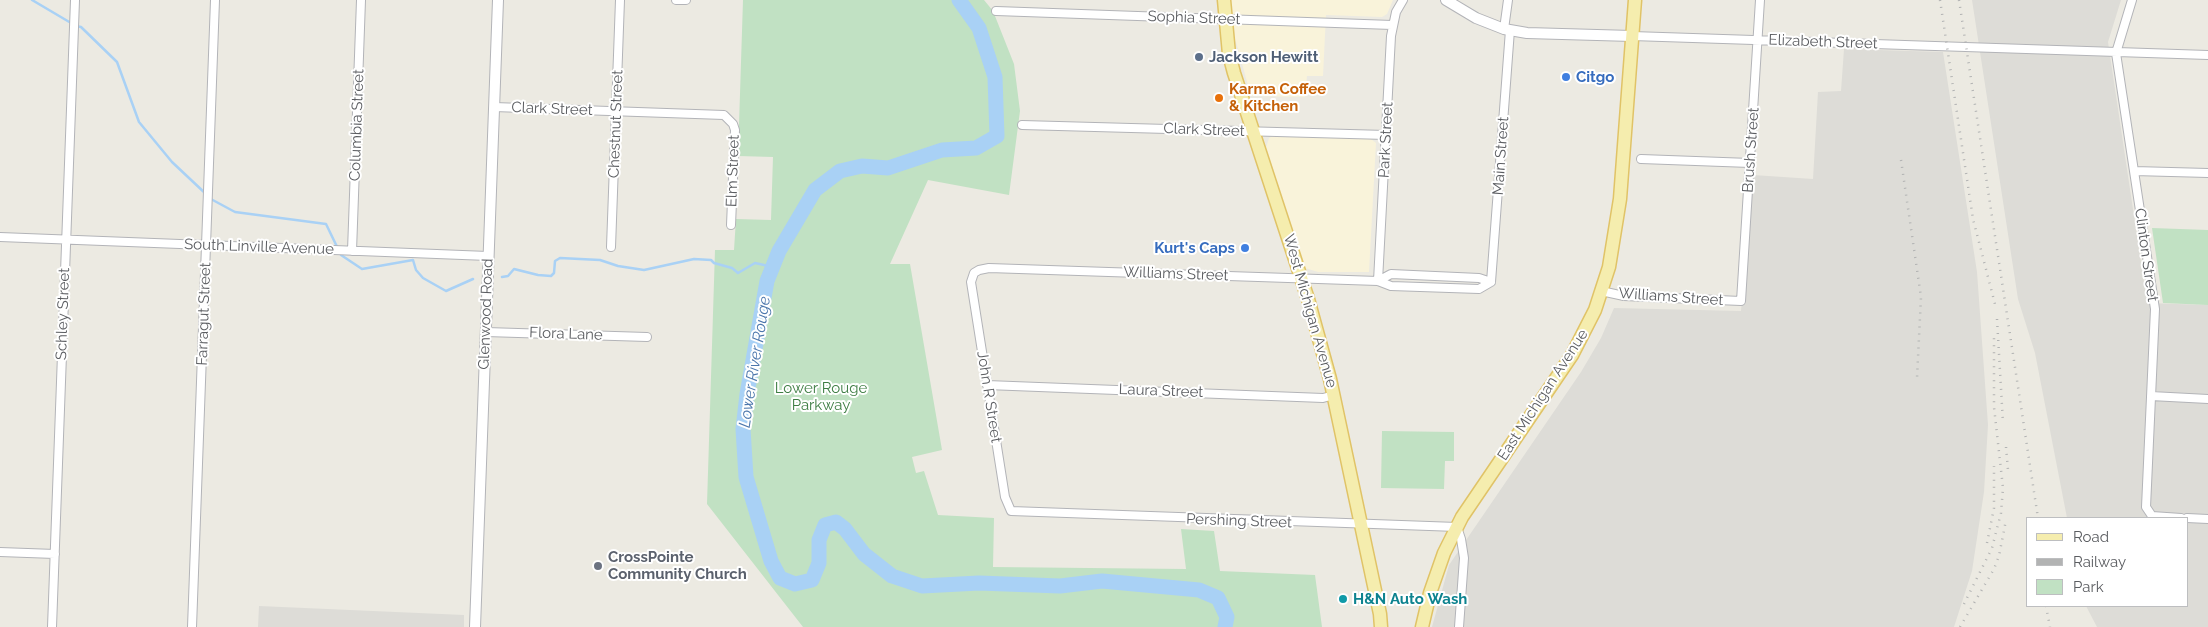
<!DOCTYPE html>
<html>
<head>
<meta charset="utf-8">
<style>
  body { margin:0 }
  #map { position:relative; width:2208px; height:627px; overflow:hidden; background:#eceae2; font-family:Raleway,sans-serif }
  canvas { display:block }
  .legend { position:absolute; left:2026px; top:517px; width:162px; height:90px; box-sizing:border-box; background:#fff; border:1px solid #bdbec0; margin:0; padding:6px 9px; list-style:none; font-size:15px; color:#5b5d61 }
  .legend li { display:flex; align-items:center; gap:10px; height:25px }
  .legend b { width:25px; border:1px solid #bdbec0 }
</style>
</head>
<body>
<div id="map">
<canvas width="2208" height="627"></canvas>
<ul class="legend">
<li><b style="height:6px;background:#f5edae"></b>Road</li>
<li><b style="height:6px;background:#b2b3b3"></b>Railway</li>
<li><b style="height:14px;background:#c1e1c3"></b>Park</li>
</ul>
</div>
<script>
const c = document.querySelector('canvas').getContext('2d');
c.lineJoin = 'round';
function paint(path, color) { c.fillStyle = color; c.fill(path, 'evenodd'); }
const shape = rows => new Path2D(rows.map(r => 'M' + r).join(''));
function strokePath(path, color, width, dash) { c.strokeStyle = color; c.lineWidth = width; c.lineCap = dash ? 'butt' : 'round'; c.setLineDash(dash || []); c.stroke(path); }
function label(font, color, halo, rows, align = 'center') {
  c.font = font + ' Raleway,sans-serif'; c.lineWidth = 4; c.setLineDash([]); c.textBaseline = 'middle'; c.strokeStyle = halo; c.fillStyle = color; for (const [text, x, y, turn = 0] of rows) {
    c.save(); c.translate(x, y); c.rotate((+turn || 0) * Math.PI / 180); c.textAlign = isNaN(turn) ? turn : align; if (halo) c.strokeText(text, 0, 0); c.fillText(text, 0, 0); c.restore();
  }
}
paint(shape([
  [1231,0,1393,0,1387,14,1382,17,1326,15,1323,76,1307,76,1305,97,1251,96,1236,42,1233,37],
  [1275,135,1356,138,1371,139,1376,143,1369,272,1318,272,1305,268,1266,148,1269,138]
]), '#f9f3da');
paint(shape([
  [1972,0,2121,0,2108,42,2147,303,2208,305,2208,627,2097,627,2086,606,2187,606,2187,518,2067,518,2035,353,2018,299],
  [1844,49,1943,52,1977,272,1988,425,1984,492,1972,571,1954,627,1432,627,1449,565,1581,372,1601,338,1614,308,1741,311,1753,175,1813,179,1818,92,1841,91],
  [259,606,464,615,464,627,258,627]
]), '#dddcd7');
paint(shape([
  [743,0,984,0,993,11,1014,64,1020,111,1009,195,928,180,890,264,910,264,942,450,912,457,916,473,924,471,938,515,994,518,993,567,1186,569,1181,529,1214,531,1220,571,1315,575,1322,627,803,627,707,504,715,250,734,250,736,219,771,220,773,157,738,156],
  [2152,228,2208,230,2208,305,2163,303],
  [1382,431,1454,432,1454,461,1445,461,1444,489,1381,488]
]), '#c1e1c3');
strokePath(shape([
  [32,0,71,23],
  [76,26,81,27,117,62,139,122,172,162,206,194],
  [209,198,235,212,326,224,341,255,362,269,413,260,416,270,423,278,446,291,473,279],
  [502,277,508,276,514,269,538,275,551,276,554,273,555,261,560,258,600,260,618,266,644,270,694,259,711,260,714,263,732,268,738,273,755,263,773,267]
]), '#a9d1f5', 2.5);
strokePath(shape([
  [959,0,979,28,995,77,997,136,976,148,942,150,888,168,862,166,840,171,815,190,779,251,767,281,747,394,743,429,746,477,771,561,780,578,795,584,812,580,819,563,819,540,825,525,836,522,845,529,864,554,892,576,922,586,979,583,1060,586,1102,581,1199,590,1218,598,1227,617,1225,627]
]), '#a9d1f5', 15);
const minor = shape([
  [676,0,686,0],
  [2132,0,2116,53,2155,309,2146,507,2152,516,2181,518],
  [996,11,1392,25],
  [1504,29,1508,0],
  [1632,36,2208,55],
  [494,107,724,115,733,124,735,130,731,225],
  [1022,125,1386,135],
  [1641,159,1750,163],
  [2134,171,2208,173],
  [0,237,488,256],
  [611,247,620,0],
  [352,251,361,0],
  [1378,281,1391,36,1396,12,1403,0],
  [1378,281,1391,274,1479,278,1491,282],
  [1491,282,1510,30],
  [1601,291,1624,296,1741,301,1760,0],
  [486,332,647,337],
  [987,385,1323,398,1334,395],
  [2151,396,2208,399],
  [2187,518,2208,519],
  [0,552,55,554],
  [52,627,75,0],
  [192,627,215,0],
  [1459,627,1464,558,1461,539,1457,527,1011,511,1005,497,971,282,974,273,979,270,989,268,1378,281,1391,286,1479,289,1491,282]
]);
const tertiary = shape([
  [1446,0,1476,18,1504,29,1527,33,1632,36],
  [475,627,498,0]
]);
const primary = shape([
  [1224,0,1229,54,1234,73,1308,299,1330,379,1380,614,1381,627],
  [1422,627,1430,593,1444,553,1462,517,1572,355,1595,310,1609,267,1620,199,1635,0]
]);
strokePath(minor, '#b3b4b8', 10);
strokePath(tertiary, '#b3b4b8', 12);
strokePath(primary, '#e0c367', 15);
strokePath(minor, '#fff', 8);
strokePath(tertiary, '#fff', 10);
strokePath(primary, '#f5edae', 12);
strokePath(shape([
  [1940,0,1973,219,1996,308],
  [1959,0,2038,518],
  [1901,160,1921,297,1917,378],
  [1997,319,2003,423],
  [2006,447,2008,470],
  [1987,543,1994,508,1994,466],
  [1964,604,1992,548,2001,513,2003,488,1994,407,1994,338],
  [2046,606,2050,627],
  [1960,627,1994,569,1999,556,2006,520]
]), '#b2b3b3', 2.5, [1, 6]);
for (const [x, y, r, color] of [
  [1199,57,5,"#5c6f8a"],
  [1566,77,5,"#3f7fe0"],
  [1219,98,5,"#e8710a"],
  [1245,248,5,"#3f7fe0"],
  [598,566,5,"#6b7280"],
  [1343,599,5,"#0f9aa8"]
]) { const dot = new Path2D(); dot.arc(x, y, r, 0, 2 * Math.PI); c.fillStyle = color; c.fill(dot); strokePath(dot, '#fff', 2); }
label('15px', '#5b5d61', '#fff', [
  ["Sophia Street",1194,18,2],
  ["Elizabeth Street",1823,42,2],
  ["Clark Street",552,109,2],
  ["Chestnut Street",616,124,-88],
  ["Columbia Street",357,125,-88],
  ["Clark Street",1204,130,2],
  ["Park Street",1386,140,-87],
  ["Brush Street",1751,150,-86],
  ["Main Street",1501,156,-86],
  ["Elm Street",733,171,-88],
  ["South Linville Avenue",259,247,2],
  ["Clinton Street",2146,255,82],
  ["Williams Street",1176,274,2],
  ["Williams Street",1671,297,4],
  ["West Michigan Avenue",1310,311,74],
  ["Schley Street",63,314,-88],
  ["Farragut Street",204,314,-88],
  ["Glenwood Road",486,314,-88],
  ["Flora Lane",566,334,2],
  ["Laura Street",1161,391,2],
  ["East Michigan Avenue",1543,395,-57],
  ["John R Street",989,397,81],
  ["Pershing Street",1239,521,2]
]);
label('bold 15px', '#4e5e75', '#fff', [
  ["Jackson Hewitt",1209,57]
], 'left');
label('bold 15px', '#366cbe', '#fff', [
  ["Citgo",1576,77],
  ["Kurt's Caps",1235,248,"right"]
], 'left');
label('bold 15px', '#c56008', '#fff', [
  ["Karma Coffee",1229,89],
  ["& Kitchen",1229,106]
], 'left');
label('15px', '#3e7d43', '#fff', [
  ["Lower Rouge",821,388],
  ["Parkway",821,405]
]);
label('bold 15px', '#5b616d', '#fff', [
  ["CrossPointe",608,557],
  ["Community Church",608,574]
], 'left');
label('bold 15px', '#0d838f', '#fff', [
  ["H&N Auto Wash",1353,599]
], 'left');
label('italic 16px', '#4d77ac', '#fff', [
  ["Lower River Rouge",755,362,-81]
]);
</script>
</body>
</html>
